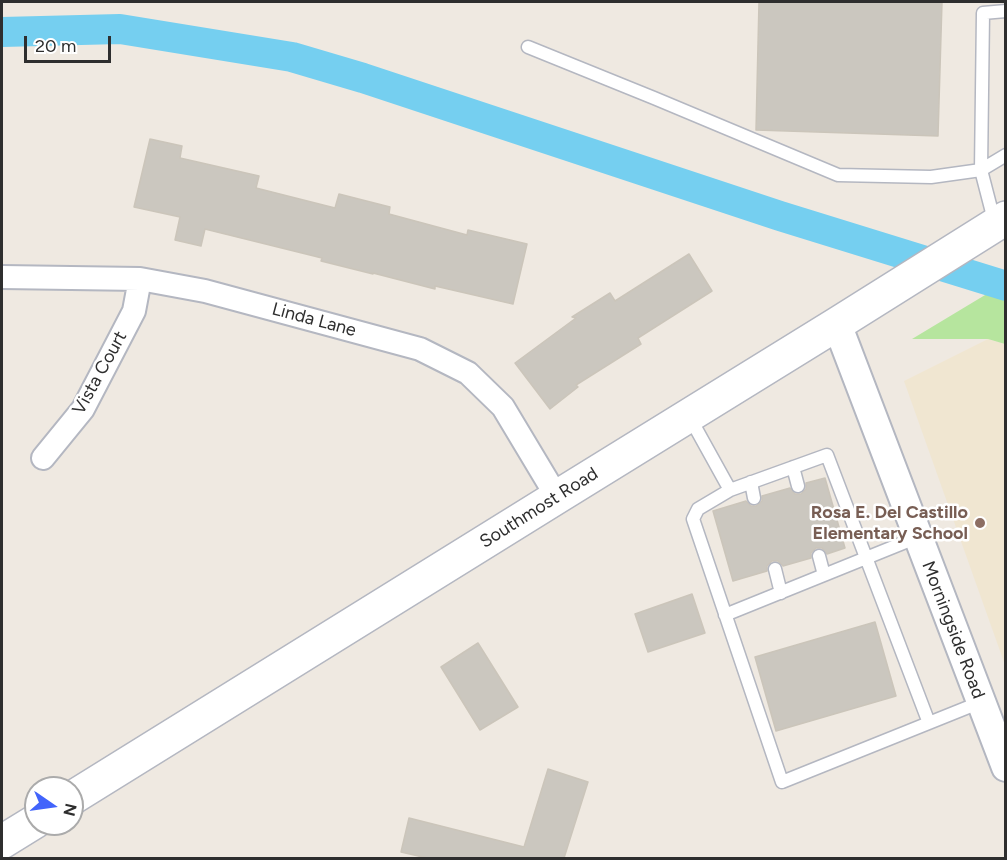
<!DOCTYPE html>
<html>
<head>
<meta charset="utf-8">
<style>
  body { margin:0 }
  #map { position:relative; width:1007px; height:860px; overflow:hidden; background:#efe9e1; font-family:Figtree,sans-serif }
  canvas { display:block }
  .frame { position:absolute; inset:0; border:3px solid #2e2e2e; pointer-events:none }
  .north { position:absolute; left:24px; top:776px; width:60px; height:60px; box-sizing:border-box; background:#fff; border:2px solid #ababab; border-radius:50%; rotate:103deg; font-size:16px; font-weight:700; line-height:24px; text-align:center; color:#2e2e2e }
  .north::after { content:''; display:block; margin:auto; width:21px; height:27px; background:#4264fb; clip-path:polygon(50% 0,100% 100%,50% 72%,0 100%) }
  .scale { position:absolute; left:24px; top:36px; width:87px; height:27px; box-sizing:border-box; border:3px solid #2e2e2e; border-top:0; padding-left:8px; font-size:18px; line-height:21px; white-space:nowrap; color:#2e2e2e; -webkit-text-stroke:4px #fff; paint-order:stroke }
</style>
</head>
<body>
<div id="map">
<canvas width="1007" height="860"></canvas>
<div class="frame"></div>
<div class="north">N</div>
<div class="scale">20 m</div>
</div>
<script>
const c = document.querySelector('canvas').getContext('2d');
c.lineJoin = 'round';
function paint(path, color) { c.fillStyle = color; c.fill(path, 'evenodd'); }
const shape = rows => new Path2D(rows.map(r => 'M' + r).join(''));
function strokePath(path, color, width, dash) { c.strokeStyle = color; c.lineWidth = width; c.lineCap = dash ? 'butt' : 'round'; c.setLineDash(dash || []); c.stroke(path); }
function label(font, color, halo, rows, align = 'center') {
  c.font = font + ' Figtree,sans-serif'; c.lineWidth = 5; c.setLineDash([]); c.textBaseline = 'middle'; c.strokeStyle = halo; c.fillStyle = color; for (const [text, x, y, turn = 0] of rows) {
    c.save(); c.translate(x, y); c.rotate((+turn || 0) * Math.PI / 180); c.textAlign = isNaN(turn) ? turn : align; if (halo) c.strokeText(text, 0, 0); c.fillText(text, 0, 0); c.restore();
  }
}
paint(shape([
  [988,339,1005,344,1005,665,904,381]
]), '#f0e6d1');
paint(shape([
  [1005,283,1005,344,988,339,912,339]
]), '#b6e59e');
strokePath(shape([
  [2,32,120,29,292,57,363,78,780,216,1006,286]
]), '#75cff0', 30);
const building = shape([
  [759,2,942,2,938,136,756,130,759,2],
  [150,139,182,146,180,158,259,176,256,188,335,208,339,194,390,207,389,214,467,235,468,230,527,244,513,304,435,286,435,289,373,273,373,274,321,261,322,258,205,229,201,246,175,240,180,217,134,207,150,139],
  [689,254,712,291,638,338,641,344,576,385,578,387,550,409,515,363,576,318,572,317,610,293,615,301,689,254],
  [825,478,845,548,827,554,822,548,816,548,811,553,811,558,783,566,778,561,772,561,767,566,767,571,733,581,713,511,746,501,751,506,756,506,762,501,762,496,790,488,795,494,801,494,806,489,806,483,825,478],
  [692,594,705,633,648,652,635,614,692,594],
  [875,622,896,696,776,731,755,657,875,622],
  [478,643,518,707,480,730,441,667,478,643],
  [548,769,588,782,564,858,427,858,401,852,409,818,524,847,548,769]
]);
paint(building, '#cbc7bf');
strokePath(building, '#cbc5ba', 1.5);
const service = shape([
  [528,47,654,98,838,175,931,177,981,170,1006,155],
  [995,224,981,170,983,13,1006,11],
  [689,416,730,490,698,509,693,519,782,782,981,702],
  [793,467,798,486],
  [751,482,754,498],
  [730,490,827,455,929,723],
  [819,556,824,575],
  [775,569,781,593],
  [725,615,918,537]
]);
const minor = shape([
  [2,277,140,279,205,291,420,349,468,373,503,407,557,497],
  [43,458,83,409,134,311,140,279]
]);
const tertiary = shape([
  [837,324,1006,767]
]);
const secondary = shape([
  [72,798,557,497,837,324,1006,218],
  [2,842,36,821]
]);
strokePath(service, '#b4b7c1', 15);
strokePath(minor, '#b4b7c1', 26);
strokePath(tertiary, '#b4b7c1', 32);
strokePath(secondary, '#b4b7c1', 36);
strokePath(service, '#fff', 12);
strokePath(minor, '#fff', 22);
strokePath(tertiary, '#fff', 28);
strokePath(secondary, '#fff', 33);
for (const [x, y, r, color] of [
  [980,523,6,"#8d6e63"]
]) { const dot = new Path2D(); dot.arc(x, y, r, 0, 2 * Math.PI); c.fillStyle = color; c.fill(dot); strokePath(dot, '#fff', 2); }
label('18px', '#2e2e2e', '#fff', [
  ["Linda Lane",314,320,15],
  ["Vista Court",100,373,-61],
  ["Southmost Road",539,508,-32],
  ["Morningside Road",953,630,69]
]);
label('bold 18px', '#785e54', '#fff', [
  ["Rosa E. Del Castillo",968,513],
  ["Elementary School",968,534]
], 'right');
</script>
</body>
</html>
